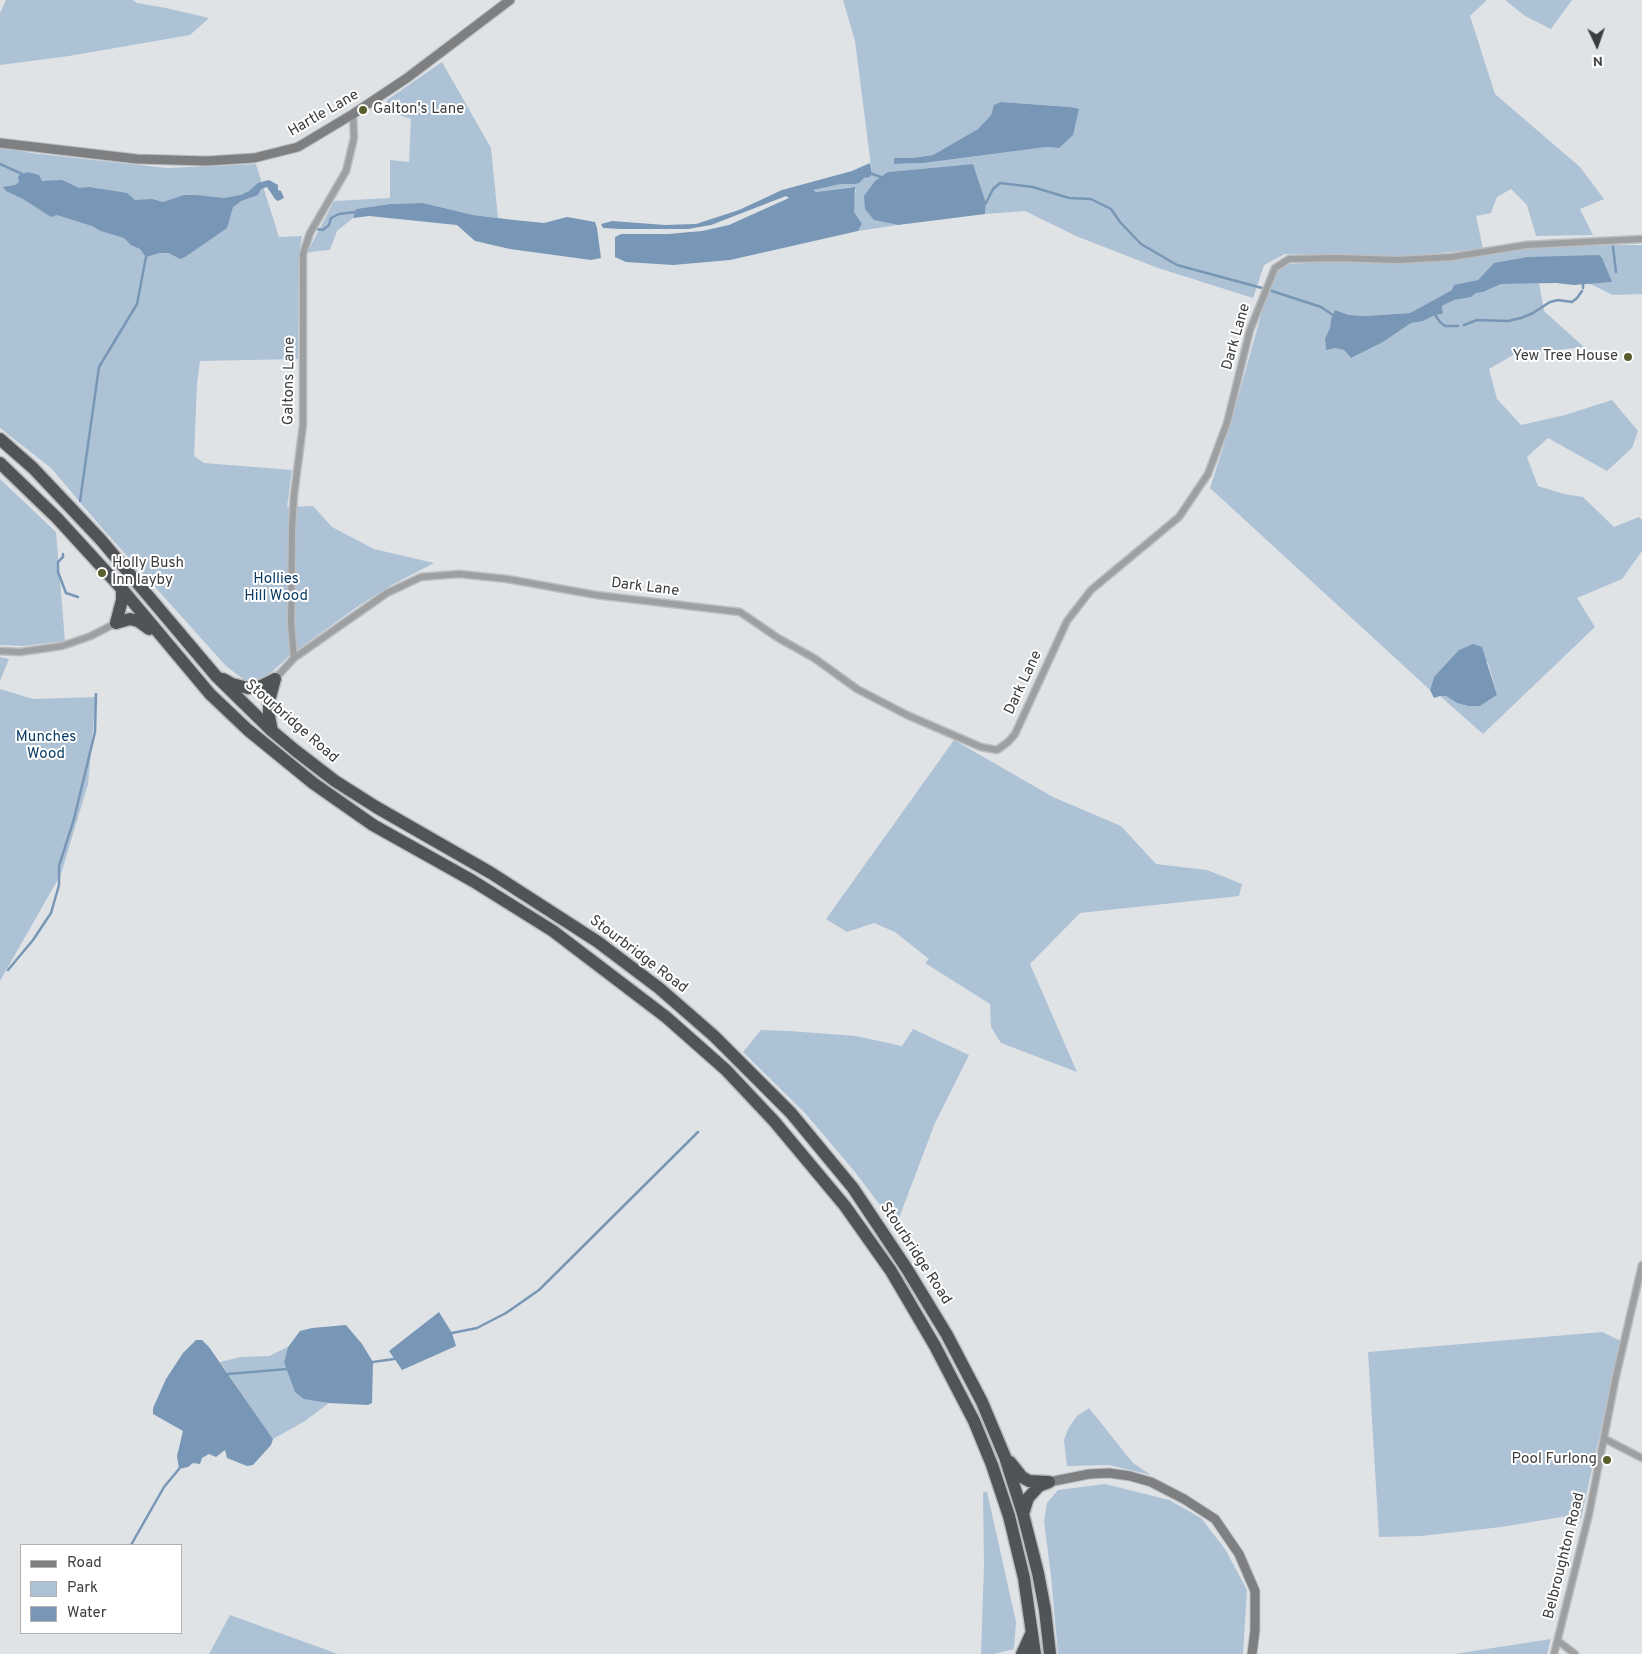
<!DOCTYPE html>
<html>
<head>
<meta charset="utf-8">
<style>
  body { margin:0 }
  #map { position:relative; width:1642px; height:1654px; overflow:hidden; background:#dfe3e6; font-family:Overpass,sans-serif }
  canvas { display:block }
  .legend { position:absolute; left:20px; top:1544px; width:162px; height:90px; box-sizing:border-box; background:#fff; border:1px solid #b1b1b2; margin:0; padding:6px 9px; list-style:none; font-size:15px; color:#3b3d3e }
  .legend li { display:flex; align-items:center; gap:10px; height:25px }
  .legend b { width:25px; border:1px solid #b1b1b2 }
  .north { position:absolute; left:1572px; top:20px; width:50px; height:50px; -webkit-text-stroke:4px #fff; paint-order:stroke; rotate:177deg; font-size:14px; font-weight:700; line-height:20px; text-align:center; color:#3b3d3e }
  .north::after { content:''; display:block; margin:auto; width:18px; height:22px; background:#3b3d3e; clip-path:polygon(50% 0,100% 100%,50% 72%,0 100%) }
</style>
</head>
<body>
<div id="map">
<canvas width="1642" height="1654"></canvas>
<ul class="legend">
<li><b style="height:6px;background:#7d7f81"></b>Road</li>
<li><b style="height:14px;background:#aec2d6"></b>Park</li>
<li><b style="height:14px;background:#7896b5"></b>Water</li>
</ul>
<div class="north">N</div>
</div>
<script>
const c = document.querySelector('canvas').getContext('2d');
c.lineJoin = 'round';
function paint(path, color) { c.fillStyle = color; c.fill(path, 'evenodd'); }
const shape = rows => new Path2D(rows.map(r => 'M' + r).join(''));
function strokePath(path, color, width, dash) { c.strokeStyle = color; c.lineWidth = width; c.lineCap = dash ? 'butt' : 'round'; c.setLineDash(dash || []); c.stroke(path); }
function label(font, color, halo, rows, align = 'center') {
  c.font = font + ' Overpass,sans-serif'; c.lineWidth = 4; c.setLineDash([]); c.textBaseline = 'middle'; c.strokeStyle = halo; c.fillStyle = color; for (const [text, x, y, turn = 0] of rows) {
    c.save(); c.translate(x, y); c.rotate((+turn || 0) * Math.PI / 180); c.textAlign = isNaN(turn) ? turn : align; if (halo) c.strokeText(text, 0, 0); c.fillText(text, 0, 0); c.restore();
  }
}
paint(shape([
  [6,0,133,0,137,3,166,8,209,18,190,35,69,56,0,65,0,13],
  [843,0,1487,0,1470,16,1495,94,1580,167,1604,199,1580,209,1593,235,1536,236,1527,205,1511,189,1497,197,1491,213,1476,216,1483,249,1397,257,1285,254,1264,265,1253,298,1158,268,1076,236,1025,211,985,214,986,203,973,164,888,172,874,220,898,225,858,231,862,224,854,212,853,204,856,190,851,187,815,192,813,190,841,184,854,184,864,178,870,177,872,174,855,41],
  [1001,102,1070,107,1079,110,1059,148,1046,147,924,163,894,164,894,158,912,158,933,155,978,129,991,115,994,106],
  [1505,0,1572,0,1551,29,1525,16],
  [442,62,491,148,498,218,473,215,423,203,390,204,356,209,353,218,337,231,330,250,317,251,307,253,334,201,390,198,390,160,409,162,411,119,387,111,387,100],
  [0,146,31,153,167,168,256,164,279,237,302,236,299,255,298,359,200,361,197,384,194,456,204,463,292,470,287,507,313,506,332,527,374,549,434,563,390,586,357,607,289,656,259,684,247,682,226,666,102,528,51,468,0,428],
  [1612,245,1642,245,1642,294,1613,295,1588,283,1612,282,1494,263,1478,280,1452,290,1410,313,1366,316,1349,315,1335,310,1331,319,1330,328,1325,338,1326,349,1335,348,1344,350,1351,358,1383,342,1411,323,1423,321,1435,315,1443,314,1442,306,1454,300,1471,297,1476,293,1483,292,1501,284,1539,283,1544,311,1584,347,1513,355,1489,369,1497,399,1521,425,1565,415,1612,400,1638,431,1632,448,1607,471,1548,438,1527,457,1538,486,1564,494,1583,497,1614,527,1639,517,1642,520,1642,551,1622,579,1577,598,1595,627,1483,734,1440,696,1446,696,1457,703,1468,706,1480,706,1497,695,1488,662,1434,677,1430,690,1210,488,1230,426,1263,308,1278,270,1290,264,1324,262,1393,263,1446,260,1521,249],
  [0,479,56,532,65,641,23,646,0,645],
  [0,657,9,659,0,681],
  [0,689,33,699,96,697,88,784,61,874,0,981],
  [954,740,1053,797,1121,826,1156,864,1207,870,1242,884,1239,896,1080,913,1030,964,1077,1072,1001,1043,991,1027,990,1004,925,963,929,959,895,932,874,923,847,932,826,919],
  [913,1029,969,1055,935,1123,896,1226,855,1172,805,1113,743,1052,761,1030,789,1031,856,1036,902,1046],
  [1602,1332,1621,1341,1581,1518,1568,1516,1501,1527,1421,1536,1379,1537,1368,1352],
  [288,1347,284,1362,304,1398,329,1403,305,1421,273,1439,220,1362,241,1357,269,1356],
  [1089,1408,1133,1463,1151,1475,1109,1465,1067,1466,1064,1440,1068,1429,1077,1416],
  [1105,1484,1169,1500,1201,1518,1225,1549,1247,1590,1243,1654,1058,1654,1051,1576,1044,1521,1047,1503,1058,1490],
  [983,1492,987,1492,1016,1622,1014,1649,994,1654,981,1654,984,1565],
  [230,1615,338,1654,209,1654],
  [1551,1639,1547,1654,1454,1654]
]), '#aec2d6');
paint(shape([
  [1001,102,1070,107,1079,109,1073,135,1059,148,1046,147,924,163,894,164,894,158,912,158,933,155,978,129,991,115,994,105],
  [870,163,872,174,870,177,864,178,859,183,854,184,841,184,813,190,816,192,855,187,854,212,862,224,858,231,730,260,673,265,626,262,615,257,615,237,621,234,668,234,702,231,729,225,789,198,786,196,711,225,688,229,620,229,603,228,601,224,612,221,665,225,696,224,739,210,782,190,852,171],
  [973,164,986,203,985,214,898,225,874,220,865,209,864,196,875,181,888,172],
  [27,172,39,175,42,181,62,180,79,188,89,187,127,193,135,200,152,199,163,202,184,195,196,195,224,198,241,195,249,191,258,183,269,180,278,185,278,190,281,191,284,198,278,201,275,199,267,187,261,189,258,195,241,201,233,207,227,228,185,257,180,259,169,253,159,253,146,257,140,249,131,245,124,238,101,231,92,226,57,215,51,217,23,199,6,191,3,187,15,185,19,182,18,176],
  [423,203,473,215,514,220,544,223,567,217,595,222,597,228,601,258,591,260,510,249,475,241,457,225,369,216,353,218,356,209,390,204],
  [1599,255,1602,258,1612,282,1574,285,1556,283,1501,284,1483,292,1476,293,1471,297,1454,300,1442,306,1443,314,1435,315,1423,321,1411,323,1383,342,1351,358,1344,350,1335,348,1326,350,1325,338,1330,328,1331,319,1335,310,1349,315,1366,316,1410,313,1452,290,1454,285,1478,280,1494,263,1528,257],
  [1473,644,1482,647,1497,695,1480,706,1468,706,1457,703,1446,696,1440,696,1434,698,1430,690,1434,677,1459,650],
  [439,1312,452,1333,456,1346,402,1370,389,1351],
  [346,1325,362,1344,373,1362,372,1403,368,1405,329,1403,304,1399,295,1392,284,1362,288,1347,300,1331,312,1328],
  [196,1340,202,1340,209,1347,273,1439,271,1445,253,1465,247,1466,227,1458,225,1450,216,1457,209,1454,202,1458,200,1464,193,1463,188,1467,179,1469,177,1456,183,1431,153,1414,153,1408,166,1379,183,1353]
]), '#7896b5');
strokePath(shape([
  [0,164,22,174],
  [872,174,881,177],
  [986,203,993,189,1000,183,1033,187,1069,198,1091,199,1111,209,1120,222,1141,244,1177,265,1262,288],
  [317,229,323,230,329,225,331,218,339,214,355,212],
  [1613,247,1616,272],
  [1583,288,1583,284],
  [1269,290,1321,307,1333,315],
  [1435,315,1440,322,1445,326,1458,326],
  [1464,325,1477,320,1508,321,1521,318,1533,313,1550,302,1558,300,1572,302,1577,298,1582,291],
  [80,501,99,367,137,304,146,257],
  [63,554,63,557,58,562,58,572,66,593,78,597],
  [8,970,33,940,51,913,59,885,59,866,74,819,95,732,96,694],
  [452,1333,477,1328,506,1313,539,1290,698,1132],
  [373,1362,394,1359],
  [228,1374,287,1369],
  [131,1545,164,1487,179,1469]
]), '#7896b5', 2.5);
const street = shape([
  [0,651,20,652,62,646,91,636,116,623],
  [294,658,291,623,292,530,294,495,303,425,303,254,310,233,346,171,354,138,353,114],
  [275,679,294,658,387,593,421,577,459,574,507,579,596,595,740,612,778,638,814,658,857,689,907,715,981,747,997,750,1008,742,1015,734,1067,621,1091,590,1179,517,1208,474,1227,423,1250,330,1275,268,1289,259,1337,258,1398,260,1452,257,1526,245,1642,239],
  [1605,1439,1642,1458],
  [1558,1641,1575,1654],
  [1554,1654,1589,1514,1616,1376,1642,1265]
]);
const secondary = shape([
  [0,143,137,159,206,161,254,158,298,147,353,114,407,78,510,0],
  [1049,1482,1089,1474,1109,1473,1130,1476,1151,1482,1184,1499,1215,1519,1239,1554,1255,1591,1255,1630,1252,1654]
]);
const highway = shape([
  [0,439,33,468,101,540,216,676,272,731,296,751,335,781,376,807,491,873,598,942,659,988,714,1036,791,1113,853,1188,907,1269,947,1335,982,1402,1005,1457,1023,1514,1038,1573,1045,1610,1050,1654],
  [0,463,57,518,122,589,210,694,248,730,313,783,373,825,473,881,553,931,666,1017,726,1070,774,1121,845,1206,891,1271,935,1346,974,1421,992,1465,1009,1516,1024,1578,1035,1654],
  [116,623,130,619,138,621,149,629],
  [116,623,122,600,122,589],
  [223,679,232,684,248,688,261,686,275,679],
  [272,731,269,716,269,701,275,679],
  [1010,1462,1022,1477,1029,1481,1049,1482],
  [1023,1514,1028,1498,1039,1486,1047,1483],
  [1022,1654,1031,1634]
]);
strokePath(street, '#bbbec1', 9);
strokePath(secondary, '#bbbec1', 11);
strokePath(highway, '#bbbec1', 15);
strokePath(street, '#9e9fa1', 6);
strokePath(secondary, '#7d7f81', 9);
strokePath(highway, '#515457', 12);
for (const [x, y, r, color] of [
  [363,110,5,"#595e2c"],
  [1628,357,5,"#595e2c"],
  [102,573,5,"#595e2c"],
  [1607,1460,5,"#595e2c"]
]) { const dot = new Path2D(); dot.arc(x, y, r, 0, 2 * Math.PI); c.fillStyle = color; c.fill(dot); strokePath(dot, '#fff', 2); }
label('15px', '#3b3d3e', '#fff', [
  ["Galton's Lane",373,110],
  ["Yew Tree House",1618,357,"right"],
  ["Holly Bush",112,564],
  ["Inn layby",112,581],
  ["Pool Furlong",1597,1460,"right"]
], 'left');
label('15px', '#3b3d3e', '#fff', [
  ["Hartle Lane",324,114,-30],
  ["Dark Lane",1237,337,-74],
  ["Galtons Lane",290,381,-89],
  ["Dark Lane",645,588,7],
  ["Dark Lane",1024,683,-65],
  ["Stourbridge Road",291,722,41],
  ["Stourbridge Road",638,955,37],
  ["Stourbridge Road",915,1254,57],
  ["Belbroughton Road",1565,1556,-76]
]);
label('15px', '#0b3c65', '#fff', [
  ["Hollies",276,580],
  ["Hill Wood",276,597],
  ["Munches",46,738],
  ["Wood",46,755]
]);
</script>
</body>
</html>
